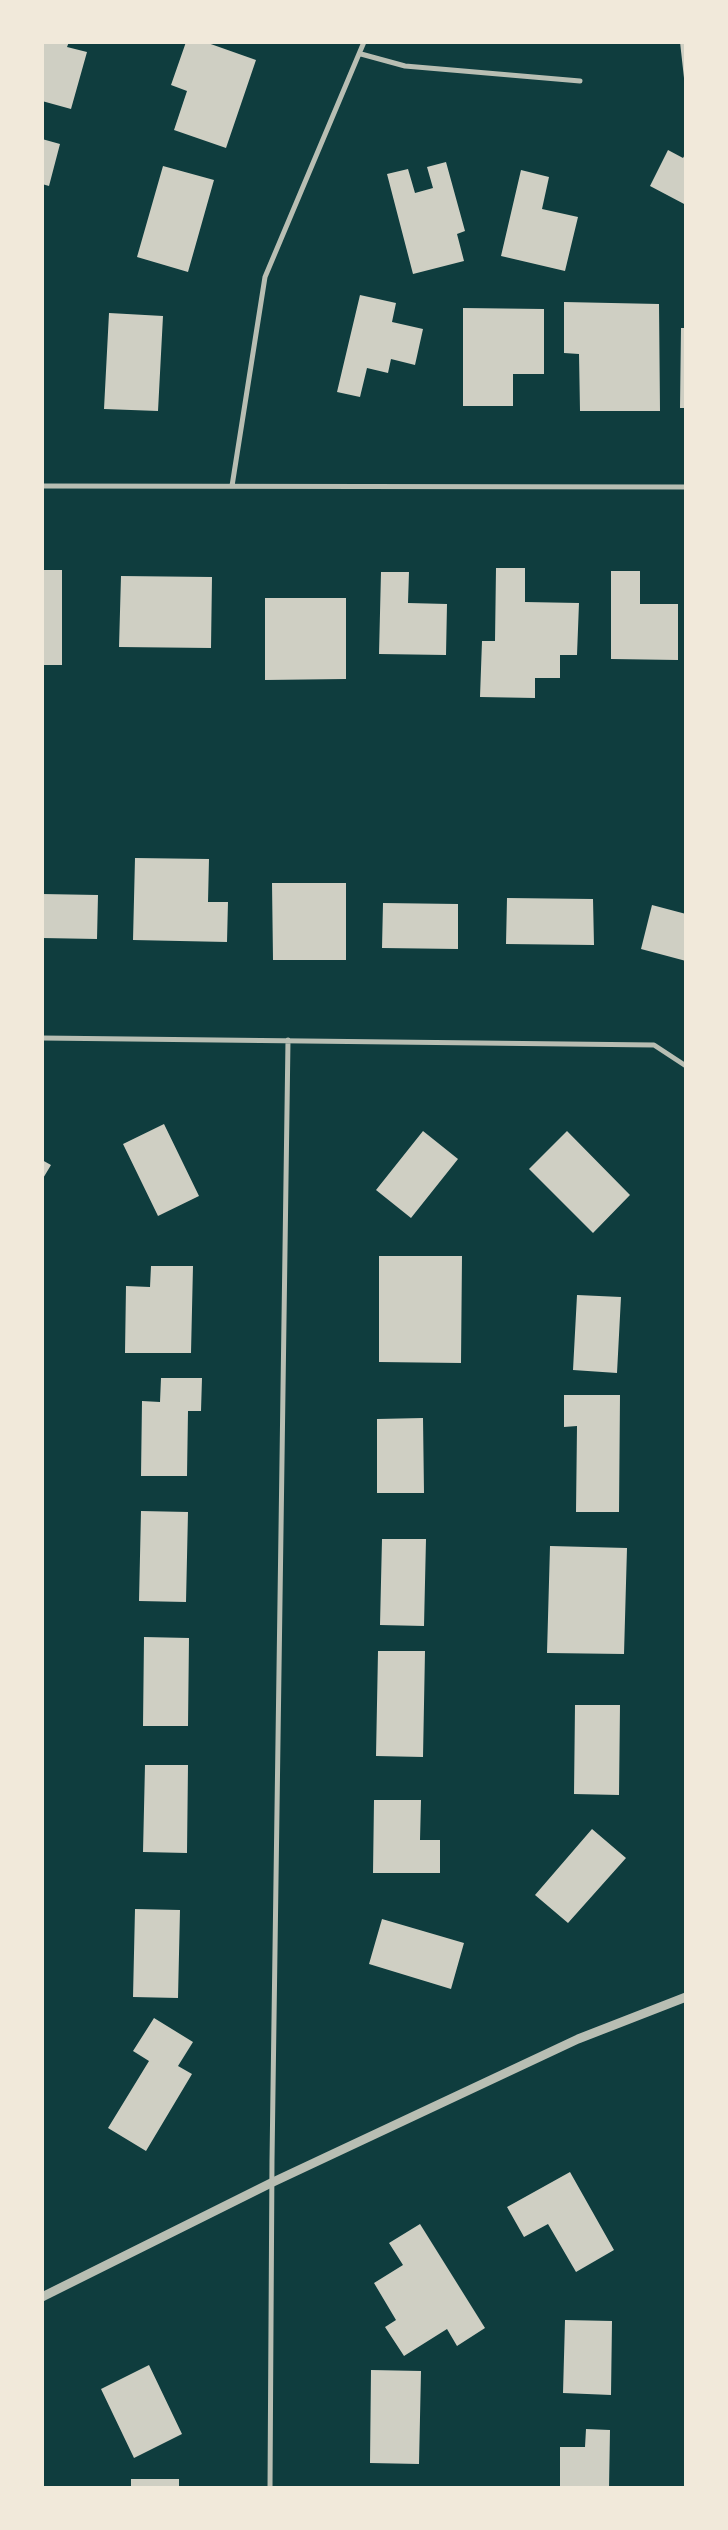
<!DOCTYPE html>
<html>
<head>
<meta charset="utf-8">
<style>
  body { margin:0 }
  #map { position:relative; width:728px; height:2530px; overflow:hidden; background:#0f3d3e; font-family:"Golos Text",sans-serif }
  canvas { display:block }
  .frame { position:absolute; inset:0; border:44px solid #f1e9da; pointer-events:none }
</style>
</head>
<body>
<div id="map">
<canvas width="728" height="2530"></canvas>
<div class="frame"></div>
</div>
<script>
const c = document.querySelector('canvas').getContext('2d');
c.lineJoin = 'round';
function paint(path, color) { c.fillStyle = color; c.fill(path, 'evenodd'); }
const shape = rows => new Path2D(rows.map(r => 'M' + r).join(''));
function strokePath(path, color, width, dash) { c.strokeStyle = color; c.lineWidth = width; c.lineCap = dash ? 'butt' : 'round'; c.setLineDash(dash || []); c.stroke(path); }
paint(shape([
  [42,42,69,42,67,47,87,52,71,109,42,101],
  [186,42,205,42,256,60,226,148,174,130,187,91,171,85],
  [680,42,686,42,686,78,684,78],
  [42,139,60,144,49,186,42,184],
  [668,150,683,158,686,153,686,205,650,186],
  [446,162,465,231,457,234,464,261,413,274,387,174,408,169,415,193,433,188,427,167],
  [163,166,214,180,188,272,137,257],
  [521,170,549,177,542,209,578,217,565,271,501,256],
  [360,295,396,303,392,322,423,329,415,365,391,359,388,373,367,368,360,397,337,392],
  [564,302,659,304,660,411,580,411,579,354,564,353],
  [463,308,544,309,544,374,513,374,513,406,463,406],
  [109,313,163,316,158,411,104,409],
  [681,328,686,328,686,408,680,408],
  [496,568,525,568,525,602,579,603,577,655,560,655,560,678,535,678,535,698,480,697,482,641,495,641],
  [42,570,62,570,62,665,42,665],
  [611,571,640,571,640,604,678,604,678,660,611,659],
  [381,572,409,572,408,603,447,604,446,655,379,654],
  [121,576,212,577,211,648,119,647],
  [265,598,346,598,346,679,265,680],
  [135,858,209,859,208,902,228,902,227,942,133,940],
  [272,883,346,883,346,960,273,960],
  [42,894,98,895,97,939,42,938],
  [507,898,593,899,594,945,506,944],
  [383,903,458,904,458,949,382,948],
  [652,905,686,914,686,961,641,949],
  [164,1124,199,1196,158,1216,123,1144],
  [423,1131,458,1159,411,1218,376,1190],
  [567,1131,630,1195,593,1233,529,1169],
  [42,1160,51,1165,42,1180],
  [379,1256,462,1256,461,1363,379,1362],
  [151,1266,193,1266,191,1353,125,1353,126,1286,150,1287],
  [577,1295,621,1297,617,1373,573,1370],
  [161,1378,202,1378,201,1411,188,1411,187,1476,141,1476,142,1401,160,1402],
  [564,1395,620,1395,619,1512,576,1512,577,1426,564,1427],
  [423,1418,424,1493,377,1493,377,1419],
  [141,1511,188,1512,186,1602,139,1601],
  [382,1539,426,1539,424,1626,380,1625],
  [550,1546,627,1548,624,1654,547,1653],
  [144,1637,189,1638,188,1726,143,1726],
  [378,1651,425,1651,423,1757,376,1756],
  [575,1705,620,1705,619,1795,574,1794],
  [145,1765,188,1765,187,1853,143,1852],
  [374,1800,421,1800,420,1840,440,1840,440,1873,373,1873],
  [592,1829,626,1858,568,1923,535,1895],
  [135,1909,180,1910,178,1998,133,1997],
  [382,1919,464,1943,451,1989,369,1964],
  [154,2018,193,2042,178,2066,192,2074,146,2151,108,2128,149,2061,133,2051],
  [570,2172,614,2250,576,2272,548,2224,524,2237,507,2207],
  [420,2224,485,2328,457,2346,447,2329,404,2356,385,2327,396,2320,374,2283,403,2265,389,2243],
  [565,2320,612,2321,611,2395,563,2393],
  [149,2365,182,2434,134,2458,101,2389],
  [371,2370,421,2371,419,2464,370,2463],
  [586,2429,610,2430,609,2488,560,2488,560,2447,585,2447],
  [131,2479,179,2479,179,2488,131,2488]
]), '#cfcfc3');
strokePath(shape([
  [361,54,405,66,580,81],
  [42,486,686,487],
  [232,486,265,277,364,42],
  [42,1038,654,1045,686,1066],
  [270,2488,272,2160,288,1040]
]), '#b8beb3', 5);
strokePath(shape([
  [42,2297,271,2183,578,2039,686,1997]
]), '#b8beb3', 9);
</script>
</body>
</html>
